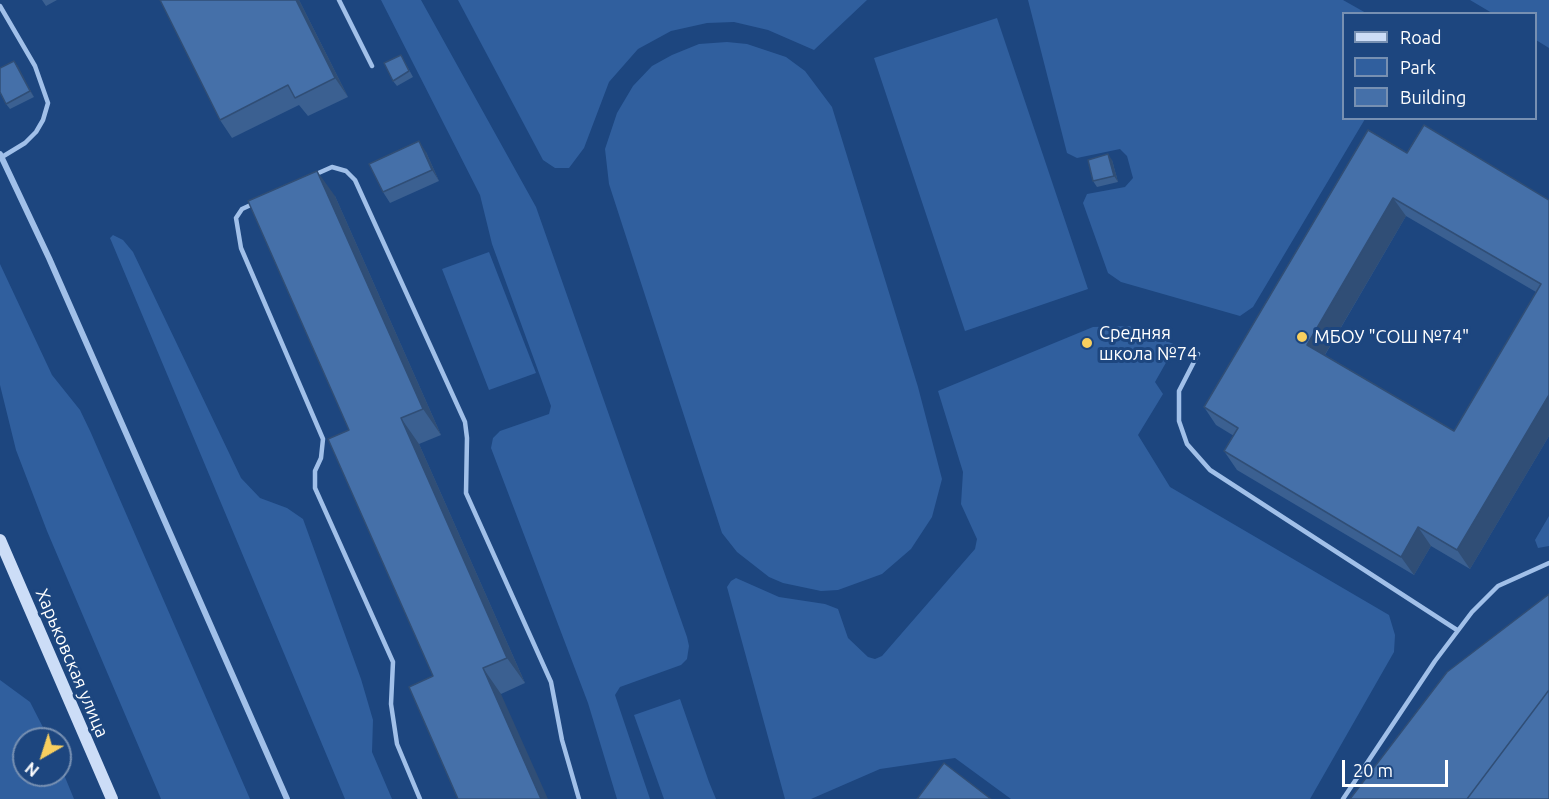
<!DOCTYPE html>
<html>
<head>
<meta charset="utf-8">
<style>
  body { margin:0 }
  #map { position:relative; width:1549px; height:799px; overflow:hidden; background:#1d467f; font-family:Ubuntu,sans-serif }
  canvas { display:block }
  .legend { position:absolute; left:1342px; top:12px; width:195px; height:108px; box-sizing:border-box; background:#1d467f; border:2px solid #7790b2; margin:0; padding:8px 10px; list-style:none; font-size:18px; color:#fff }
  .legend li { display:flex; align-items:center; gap:12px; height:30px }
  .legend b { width:30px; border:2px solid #7790b2 }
  .north { position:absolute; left:12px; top:727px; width:60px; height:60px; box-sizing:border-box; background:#1d467f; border:2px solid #7790b2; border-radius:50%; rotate:219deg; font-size:16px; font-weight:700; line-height:24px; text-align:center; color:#fff }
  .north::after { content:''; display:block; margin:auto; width:21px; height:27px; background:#f8cf5f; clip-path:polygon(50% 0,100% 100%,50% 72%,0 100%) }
  .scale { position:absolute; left:1342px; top:760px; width:106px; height:27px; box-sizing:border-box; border:3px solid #fff; border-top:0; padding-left:8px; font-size:18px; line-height:21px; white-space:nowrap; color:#fff; -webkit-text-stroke:4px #1d467f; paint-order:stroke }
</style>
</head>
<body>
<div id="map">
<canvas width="1549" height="799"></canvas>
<ul class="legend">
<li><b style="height:8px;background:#ccddf7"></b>Road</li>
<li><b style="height:16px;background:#305f9e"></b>Park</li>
<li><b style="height:16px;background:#4570a9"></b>Building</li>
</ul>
<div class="north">N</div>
<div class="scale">20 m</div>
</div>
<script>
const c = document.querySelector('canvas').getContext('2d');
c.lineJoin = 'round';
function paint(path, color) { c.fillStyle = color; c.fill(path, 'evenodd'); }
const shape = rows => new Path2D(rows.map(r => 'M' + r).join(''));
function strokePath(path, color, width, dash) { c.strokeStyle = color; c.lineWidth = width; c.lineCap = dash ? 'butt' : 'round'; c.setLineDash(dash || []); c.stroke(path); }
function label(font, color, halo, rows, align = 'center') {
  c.font = font + ' Ubuntu,sans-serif'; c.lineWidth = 6; c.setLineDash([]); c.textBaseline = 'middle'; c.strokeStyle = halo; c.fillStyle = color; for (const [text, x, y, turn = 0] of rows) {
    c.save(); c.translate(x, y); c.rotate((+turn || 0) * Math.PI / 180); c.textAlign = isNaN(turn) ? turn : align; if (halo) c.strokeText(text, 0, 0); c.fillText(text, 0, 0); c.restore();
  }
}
paint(shape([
  [381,0,421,0,536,207,687,637,689,646,687,659,681,665,620,687,615,695,650,799,617,799,588,703,491,448,493,438,500,431,549,414,551,406,492,244,480,195],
  [458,0,867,0,814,50,768,30,734,22,707,23,671,31,638,49,609,82,584,148,569,168,555,168,543,160],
  [1028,0,1343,0,1366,13,1344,14,1344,118,1365,119,1253,307,1240,316,1121,282,1108,273,1083,203,1087,194,1125,187,1133,178,1127,156,1120,149,1077,158,1067,153],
  [1470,0,1549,0,1549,48,1536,40,1536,14,1492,13],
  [997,18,1088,289,965,331,874,58],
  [727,42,747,44,786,57,805,71,832,107,918,387,942,479,932,517,911,549,882,574,838,590,821,591,783,583,769,577,737,552,722,533,609,184,605,149,617,113,633,86,652,66,672,55,699,44],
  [113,235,123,240,133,252,241,478,260,498,287,508,303,519,361,679,373,720,372,752,392,799,345,799,110,238],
  [489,252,536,373,489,390,442,269],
  [0,264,52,375,80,410,91,433,250,799,161,799,47,531,16,450,0,385],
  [1129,326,1176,345,1155,382,1163,394,1138,435,1170,487,1389,615,1395,635,1394,652,1310,799,1011,799,955,758,880,769,811,799,785,799,727,587,731,581,736,578,779,597,825,604,838,609,848,638,868,657,875,659,882,656,975,549,977,539,961,504,963,472,938,391,1093,327],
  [1549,516,1549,546,1538,548,1535,540],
  [0,680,30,702,49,739,24,739,24,775,60,775,60,765,74,799,0,799],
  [680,699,709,782,716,799,664,799,634,715]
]), '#305f9e');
strokePath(shape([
  [339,0,372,66],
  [0,6,35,66,48,103,43,120,36,132,25,143,2,157],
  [314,175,332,167,346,171,355,180,465,422,467,438,466,493,551,682,562,740,579,799],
  [255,203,242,209,236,218,241,248,323,439,321,458,315,471,315,488,393,662,391,704,397,744,420,799],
  [1198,354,1179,391,1179,421,1187,444,1210,470,1457,630],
  [1343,799,1435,661,1472,612,1498,586,1549,563]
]), '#a1c0e9', 4.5);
strokePath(shape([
  [0,154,49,258,287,799]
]), '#a1c0e9', 6);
strokePath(shape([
  [0,540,112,799]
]), '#ccddf7', 12);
paint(shape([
  [42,0,57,0,46,6],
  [160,0,299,0,348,97,308,116,299,105,232,138,220,120],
  [401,55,413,77,397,86,393,81],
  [14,61,34,97,10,109,6,104],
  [426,152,439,181,390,203,383,192],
  [1407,153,1549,200,1549,436,1470,569,1431,546,1414,575,1237,470,1224,451,1234,436,1216,425,1204,407],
  [1406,216,1536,292,1454,431,1325,355],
  [1112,160,1118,182,1097,187,1093,181],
  [335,196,441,435,419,444,525,683,501,694,433,676,349,430]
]), '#3b6091');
paint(shape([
  [296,0,299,0,348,97,335,78],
  [14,61,18,66,34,97,30,91],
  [419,141,426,152,439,181,432,170],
  [1108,154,1112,160,1118,182,1114,176],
  [317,171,335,196,441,435,423,409],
  [1393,198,1406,216,1320,363,1307,345],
  [1549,395,1549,436,1470,569,1457,550],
  [401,418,419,444,525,683,507,658],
  [1418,527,1431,546,1414,575,1401,557],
  [483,668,501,694,548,799,541,799]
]), '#304e76');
const building = shape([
  [160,0,296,0,335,78,295,98,288,85,220,120,160,0],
  [401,55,409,71,393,81,384,63,401,55],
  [14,61,30,91,6,104,0,92,0,68,14,61],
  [1424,125,1549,200,1549,395,1457,550,1418,527,1401,557,1224,451,1238,428,1204,407,1368,130,1407,153,1424,125],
  [1393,198,1541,284,1454,431,1307,345,1393,198],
  [419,141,432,170,383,192,369,164,419,141],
  [1108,154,1114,176,1093,181,1088,160,1108,154],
  [317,171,423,409,401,418,507,658,483,668,541,799,458,799,409,687,433,676,328,439,349,430,248,201,317,171],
  [1549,594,1549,690,1467,799,1350,799,1447,672,1549,594],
  [1549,690,1549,799,1467,799,1549,690],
  [944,763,991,799,917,799,944,763]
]);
paint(building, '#4570a9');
strokePath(building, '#304e76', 1.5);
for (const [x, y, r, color] of [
  [1302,337,6,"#f8cf5f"],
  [1087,343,6,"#f8cf5f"]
]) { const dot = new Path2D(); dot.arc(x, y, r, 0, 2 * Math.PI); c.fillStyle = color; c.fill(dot); strokePath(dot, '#1d467f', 2); }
label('18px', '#fff', '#1d467f', [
  ["Средняя",1099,333],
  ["школа №74",1099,354],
  ["МБОУ \"СОШ №74\"",1314,337]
], 'left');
label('18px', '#fff', '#1d467f', [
  ["Харьковская улица",72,663,67]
]);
</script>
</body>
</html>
